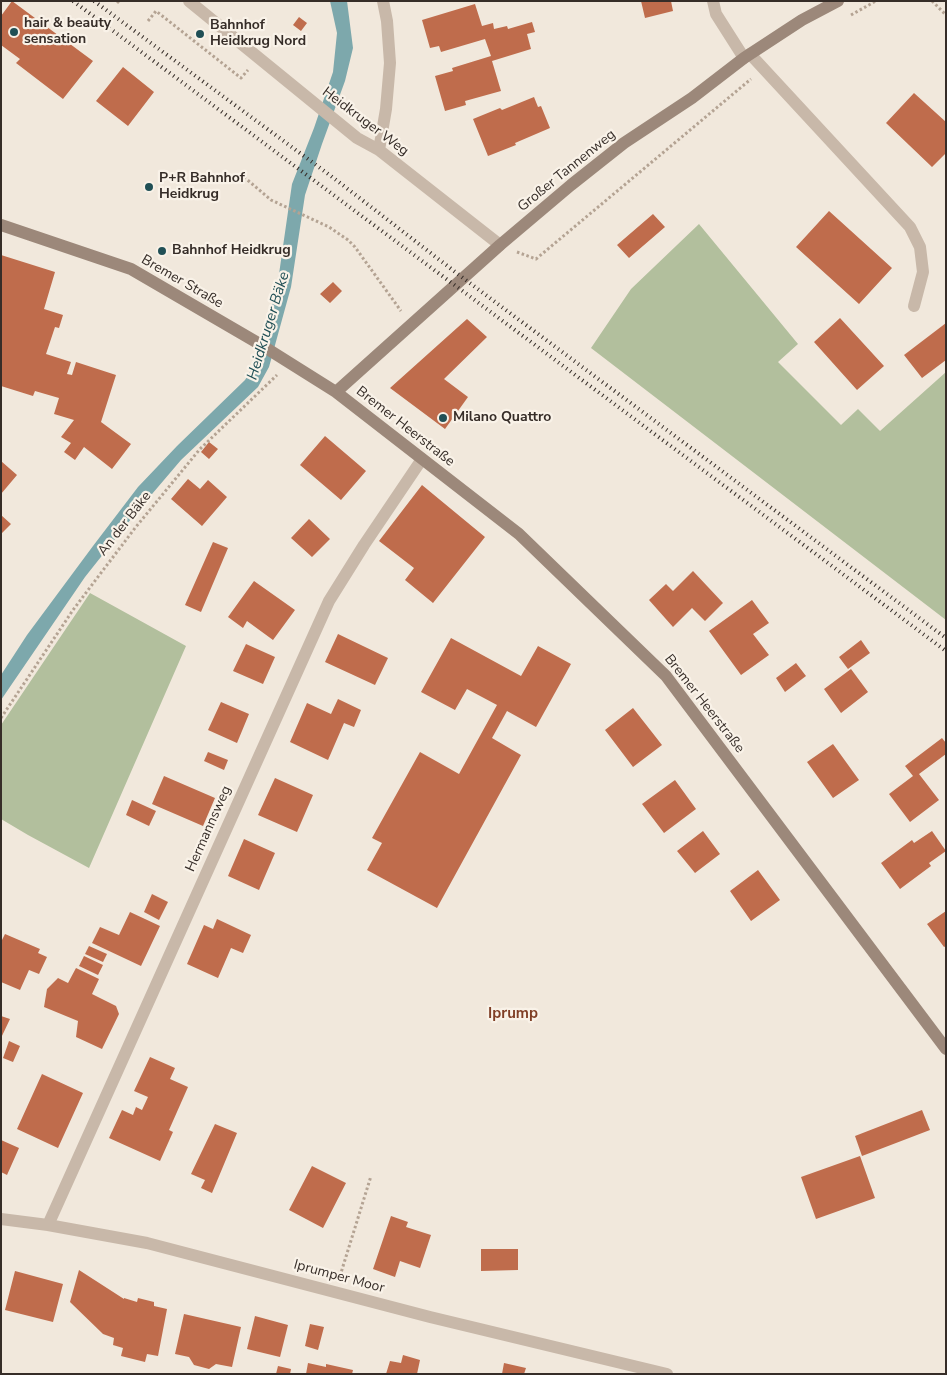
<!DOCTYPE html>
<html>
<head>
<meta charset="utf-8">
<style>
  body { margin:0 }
  #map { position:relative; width:947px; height:1375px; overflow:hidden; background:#f1e8dc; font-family:"Nunito Sans",sans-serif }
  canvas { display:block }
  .frame { position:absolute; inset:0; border:2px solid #362d28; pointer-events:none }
</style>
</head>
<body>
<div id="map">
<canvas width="947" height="1375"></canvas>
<div class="frame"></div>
</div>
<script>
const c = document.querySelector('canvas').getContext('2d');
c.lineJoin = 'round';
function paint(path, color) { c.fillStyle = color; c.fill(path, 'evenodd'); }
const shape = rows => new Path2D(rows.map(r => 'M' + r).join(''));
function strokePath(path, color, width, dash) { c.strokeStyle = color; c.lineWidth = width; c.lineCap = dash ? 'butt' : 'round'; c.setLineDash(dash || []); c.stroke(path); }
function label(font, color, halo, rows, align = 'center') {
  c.font = font + ' "Nunito Sans",sans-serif'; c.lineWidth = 4.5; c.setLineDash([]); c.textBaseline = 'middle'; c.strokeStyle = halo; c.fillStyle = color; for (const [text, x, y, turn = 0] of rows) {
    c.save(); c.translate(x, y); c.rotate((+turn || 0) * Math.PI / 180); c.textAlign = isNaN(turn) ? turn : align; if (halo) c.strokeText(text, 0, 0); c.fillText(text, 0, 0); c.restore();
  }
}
paint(shape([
  [699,224,798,344,778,362,841,425,858,409,880,431,946,372,946,620,591,348,631,289],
  [90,593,186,646,89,868,28,835,1,819,1,725]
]), '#b2bf9d');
paint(shape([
  [330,1,347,1,353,48,345,81,322,144,305,195,291,287,269,367,258,387,181,460,135,514,85,577,1,700,1,675,27,635,93,546,138,487,177,446,245,380,257,361,278,281,292,184,314,128,333,72,337,33]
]), '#7da8ac');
paint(shape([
  [12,1,93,61,63,99,16,63,20,59,1,45,1,16],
  [641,1,671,1,673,11,645,18],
  [475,4,482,26,493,23,494,29,507,26,508,29,532,22,535,32,527,34,531,49,492,61,501,91,465,101,466,105,445,111,435,76,453,71,452,68,491,56,485,39,441,52,439,46,430,48,422,20],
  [299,17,307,23,301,31,293,25],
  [123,67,154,92,128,126,96,101],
  [914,93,946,122,946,153,932,167,886,123],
  [534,97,538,107,541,106,550,128,515,143,516,145,488,156,473,119,500,108,502,110],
  [829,211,892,268,859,304,796,247],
  [653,214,665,227,629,258,617,245],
  [1,255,55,272,44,309,63,315,59,328,55,327,46,354,71,362,67,374,72,375,76,362,116,375,101,422,131,444,112,469,84,447,75,460,64,452,71,443,61,437,74,420,54,414,59,398,35,391,33,396,1,386],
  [333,282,342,291,330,303,320,294],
  [840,318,884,366,857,390,814,342],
  [467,319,487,337,444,379,468,397,445,429,390,388],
  [946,323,946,360,922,378,904,355],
  [325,436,366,471,341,500,300,465],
  [209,442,218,449,209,459,201,452],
  [1,461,17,475,1,494],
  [188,479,200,489,208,480,227,497,202,526,171,499],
  [422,485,485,537,433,603,405,580,414,568,379,541],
  [1,515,11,524,1,534],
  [309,519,330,539,312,557,291,538],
  [213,542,228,548,201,612,185,605],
  [693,571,723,603,705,621,692,608,673,627,649,600,666,584,673,591],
  [254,581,295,610,273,640,247,621,243,628,228,617],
  [752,600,769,623,753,634,769,655,741,675,709,631],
  [338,634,388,658,375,685,325,662],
  [451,638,521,676,538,646,571,664,536,727,507,711,492,738,521,755,437,908,367,870,382,843,372,838,420,752,459,774,497,705,467,689,455,710,421,692],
  [861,640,870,653,848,669,839,657],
  [246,644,275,657,263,684,233,671],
  [796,663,806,676,785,692,776,678],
  [851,669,868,692,841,713,824,689],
  [338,699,361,710,354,727,344,723,328,760,290,742,307,703,331,714],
  [221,702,249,714,237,743,208,730],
  [633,708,662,745,633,767,605,730],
  [942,738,946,743,946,754,919,774,939,800,910,822,889,794,913,776,905,766],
  [833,744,859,780,833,798,807,762],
  [208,752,228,760,224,770,204,761],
  [164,776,215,798,203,826,152,804],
  [275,778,313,795,297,832,258,815],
  [675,780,696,809,664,833,642,804],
  [132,800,156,811,149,826,126,815],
  [703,831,720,854,695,873,677,851],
  [932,831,946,851,929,863,931,866,900,889,881,863,912,840,914,843],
  [244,839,275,853,259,890,228,876],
  [758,870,780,900,751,921,730,891],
  [152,894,168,902,159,920,144,912],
  [946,911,946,946,944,947,927,924],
  [130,912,160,926,141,966,92,943,100,927,119,935],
  [217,919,251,935,243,953,231,948,218,978,187,964,204,925,213,929],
  [5,934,40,949,38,953,47,957,39,974,29,970,20,990,1,982,1,942],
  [89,946,107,954,103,962,85,954],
  [84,956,103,965,98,975,79,966],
  [76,968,99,979,92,994,116,1006,119,1014,102,1049,76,1037,78,1021,44,1007,47,989,58,978,68,983],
  [1,1016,10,1019,1,1038],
  [9,1041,20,1046,13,1062,3,1058],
  [150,1057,175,1068,170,1079,188,1087,169,1130,173,1132,160,1161,109,1138,122,1110,133,1115,136,1107,142,1110,148,1097,134,1091],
  [42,1074,83,1093,58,1148,17,1129],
  [922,1110,930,1130,862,1156,855,1136],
  [215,1124,237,1133,212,1193,201,1188,205,1180,191,1174],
  [1,1140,19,1148,7,1175,1,1172],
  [860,1156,875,1198,816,1219,801,1177],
  [312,1166,346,1183,323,1228,289,1210],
  [391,1216,408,1222,406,1227,431,1235,420,1268,400,1261,395,1277,373,1269],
  [481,1249,518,1249,518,1270,481,1271],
  [79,1270,124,1299,124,1298,137,1302,138,1298,154,1302,154,1306,167,1309,158,1356,147,1354,145,1362,121,1356,123,1348,113,1345,114,1338,103,1334,70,1302],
  [15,1271,63,1284,53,1322,5,1310],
  [184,1314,241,1327,232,1367,216,1364,209,1369,194,1365,189,1357,175,1354],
  [255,1316,288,1325,280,1357,247,1349],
  [310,1324,324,1327,318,1350,305,1346],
  [403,1355,420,1360,417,1374,386,1374,390,1361,401,1363],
  [308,1363,326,1367,326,1364,353,1370,352,1374,306,1374],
  [504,1363,526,1368,524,1374,502,1374],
  [278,1366,291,1369,290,1374,276,1374]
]), '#bf6c4c');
strokePath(shape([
  [932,1,946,15],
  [117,3,119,1],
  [851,15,876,1],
  [148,21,156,11,241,78,248,70],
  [244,177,271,200,329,227,348,240,355,247,401,311],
  [517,252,536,259,751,79],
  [1,718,73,610,135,528,200,449,277,375],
  [340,1276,371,1176]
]), '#b4a393', 3, [2.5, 2.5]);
strokePath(shape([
  [750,54,910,227,920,247,923,272,914,306]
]), '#c8b8a9', 12);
strokePath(shape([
  [189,1,357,138,379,150,500,245],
  [713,1,716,14,744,58],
  [379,150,386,109,390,63,387,21,383,1],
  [1,1219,48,1225,147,1243,430,1317,667,1374],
  [48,1225,329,601,364,545,422,459]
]), '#c8b8a9', 12);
strokePath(shape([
  [1,225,131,269,258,343,336,392,519,534,666,676,946,1049],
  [336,392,500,245,571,185,624,143,692,98,744,58,802,20,838,1]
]), '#9c887a', 12);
strokePath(shape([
  [73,1,946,651],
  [94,1,331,176,463,278,946,638]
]), '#362d28', 4, [1, 4]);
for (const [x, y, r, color] of [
  [14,32,5,"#204f55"],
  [200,34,5,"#204f55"],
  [149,187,5,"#204f55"],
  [162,251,5,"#204f55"],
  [443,418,5,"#204f55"]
]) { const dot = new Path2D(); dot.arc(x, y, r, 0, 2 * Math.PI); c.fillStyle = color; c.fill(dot); strokePath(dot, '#f9f2e8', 2); }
label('bold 14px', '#362d28', '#f9f2e8', [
  ["hair & beauty",24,24],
  ["sensation",24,40],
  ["Bahnhof",210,26],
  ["Heidkrug Nord",210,42],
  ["P+R Bahnhof",159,179],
  ["Heidkrug",159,195],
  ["Bahnhof Heidkrug",172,251],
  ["Milano Quattro",453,418]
], 'left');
label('14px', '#362d28', '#f9f2e8', [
  ["Heidkruger Weg",365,122,37],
  ["Großer Tannenweg",567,171,-39],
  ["Bremer Straße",182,282,30],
  ["Bremer Heerstraße",405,427,38],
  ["An der Bäke",125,524,-52],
  ["Bremer Heerstraße",704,704,52],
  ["Hermannsweg",209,829,-66],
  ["Iprumper Moor",339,1277,15]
]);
label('italic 15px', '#204f55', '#f9f2e8', [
  ["Heidkruger Bäke",269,326,-73]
]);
label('bold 15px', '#803f26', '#f9f2e8', [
  ["Iprump",513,1014]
]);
</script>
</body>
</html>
